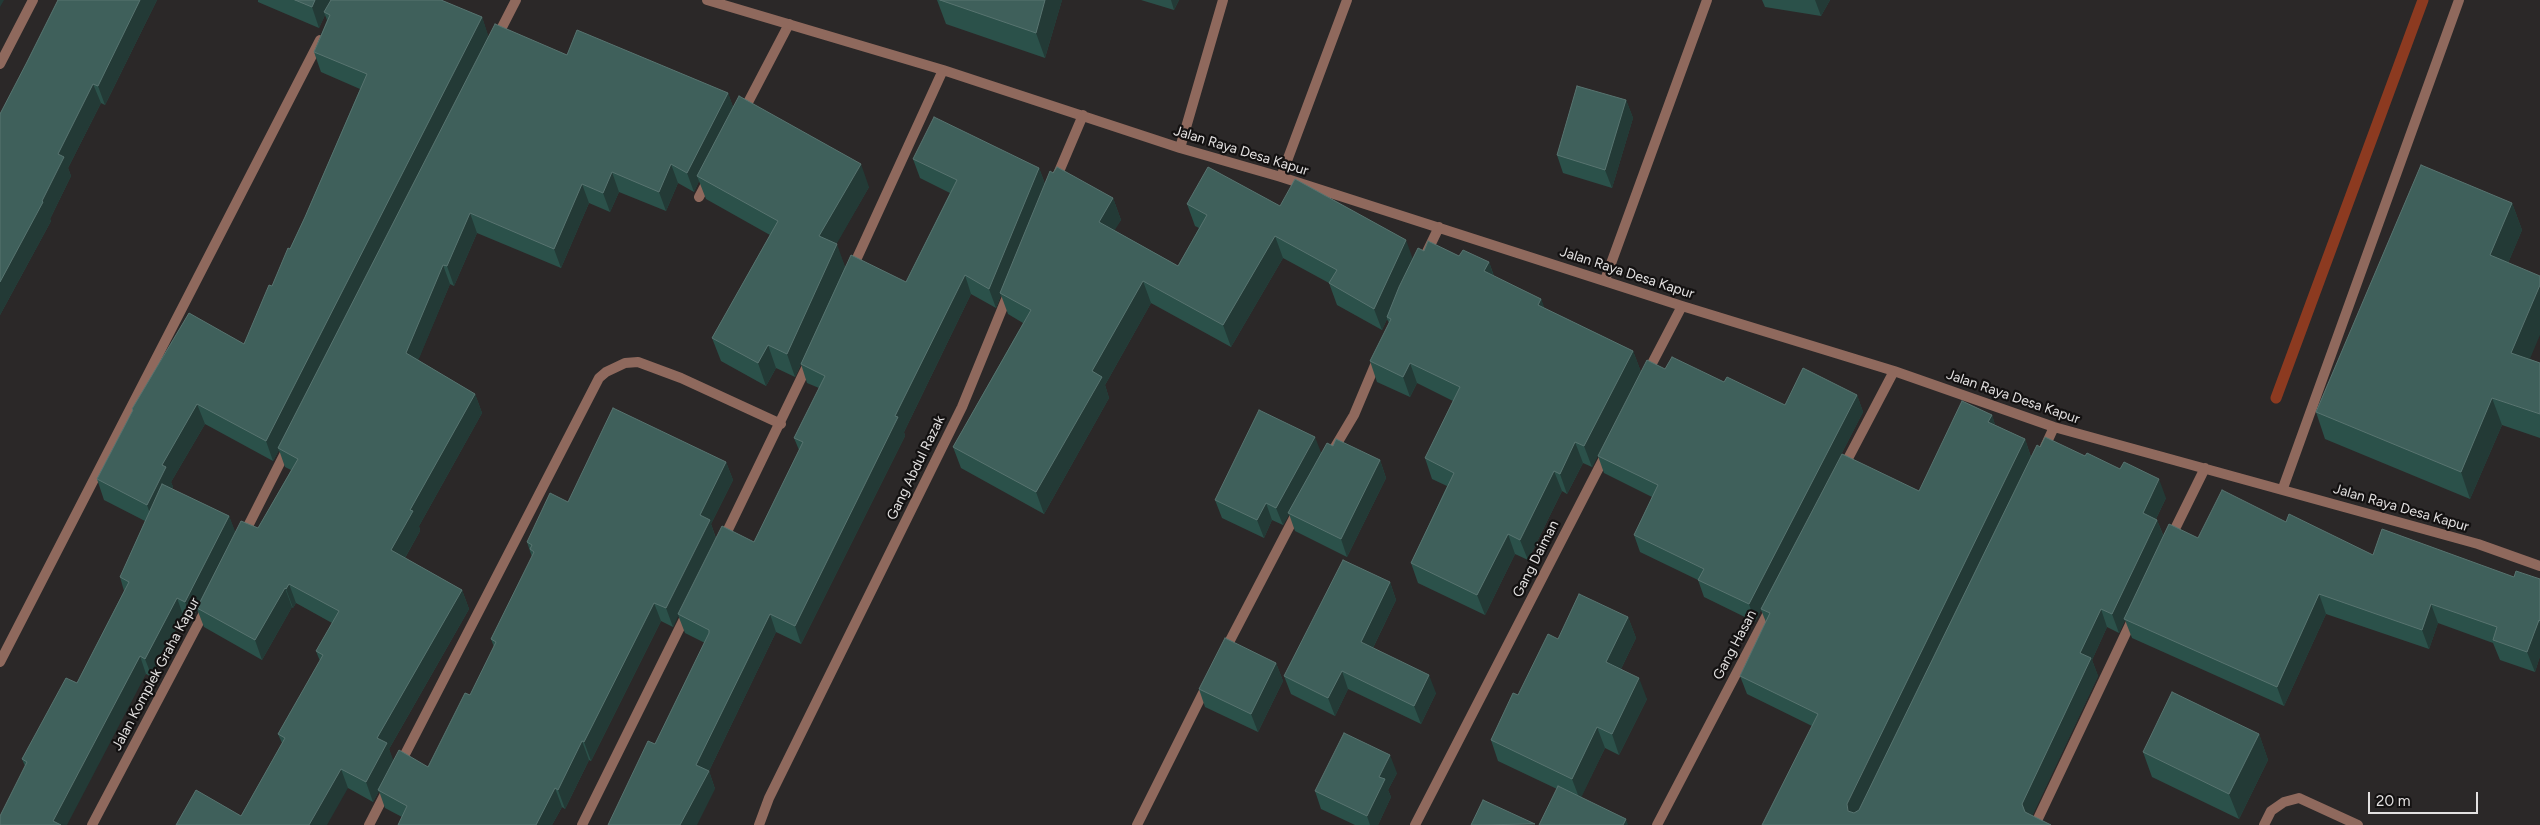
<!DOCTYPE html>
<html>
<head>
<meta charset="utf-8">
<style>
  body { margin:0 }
  #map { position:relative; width:2540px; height:825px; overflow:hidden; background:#2b2828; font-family:Figtree,sans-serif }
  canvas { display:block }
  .scale { position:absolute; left:2368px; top:792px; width:110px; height:22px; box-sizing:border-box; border:2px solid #e3e1e1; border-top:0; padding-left:6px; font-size:15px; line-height:18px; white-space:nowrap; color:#e3e1e1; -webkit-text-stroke:4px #131111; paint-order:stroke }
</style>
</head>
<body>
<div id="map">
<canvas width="2540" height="825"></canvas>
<div class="scale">20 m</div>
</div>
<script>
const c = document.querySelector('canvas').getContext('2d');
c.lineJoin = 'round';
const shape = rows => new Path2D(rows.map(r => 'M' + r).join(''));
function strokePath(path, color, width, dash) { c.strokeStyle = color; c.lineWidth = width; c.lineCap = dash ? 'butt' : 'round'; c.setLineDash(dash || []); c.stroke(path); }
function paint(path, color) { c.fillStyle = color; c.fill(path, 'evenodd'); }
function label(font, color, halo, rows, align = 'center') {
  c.font = font + ' Figtree,sans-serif'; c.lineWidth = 4.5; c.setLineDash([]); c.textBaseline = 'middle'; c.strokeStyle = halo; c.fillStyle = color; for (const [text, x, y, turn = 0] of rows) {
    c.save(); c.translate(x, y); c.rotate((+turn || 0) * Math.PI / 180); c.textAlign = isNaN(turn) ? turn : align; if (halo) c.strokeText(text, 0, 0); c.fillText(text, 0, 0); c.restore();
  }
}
strokePath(shape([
  [2276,398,2423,0]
]), '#8c3a20', 11);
strokePath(shape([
  [743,112,789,24],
  [699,197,709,178],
  [0,662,320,40]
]), '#8f695d', 10);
strokePath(shape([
  [707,0,943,70,1180,148,1281,177,1682,306,1894,371,2054,427,2478,544,2540,566],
  [496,39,516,0],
  [0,64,33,0],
  [1180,148,1223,0],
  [1281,177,1347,0],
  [1055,181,1083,115],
  [1426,254,1439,227],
  [852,269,943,70],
  [1605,280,1707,0],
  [1646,375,1682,306],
  [2043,451,2054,427],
  [1332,452,1354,415,1378,358],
  [1842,470,1894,371],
  [2283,488,2459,0],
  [243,536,287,449],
  [2170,539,2205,468],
  [723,540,809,362],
  [1224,652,1297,512],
  [399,766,599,378,606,372,625,363,638,362,681,378,781,424],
  [92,825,207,607],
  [369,825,388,788],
  [582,825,687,613],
  [759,825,769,798,962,407,1009,292],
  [1137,825,1207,685],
  [1415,825,1607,452],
  [1657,825,1771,607],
  [2035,825,2133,618],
  [2264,825,2271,811,2284,802,2299,798,2358,825]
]), '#8f695d', 10);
paint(shape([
  [58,0,157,0,105,105,101,103,68,168,71,176,50,219,51,221,0,315,0,114,27,62],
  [258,0,441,0,482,17,488,36,728,93,733,107,869,187,836,244,845,267,906,282,950,193,920,178,913,159,1039,168,1045,184,1113,198,1121,220,1114,230,1178,266,1199,228,1195,226,1187,204,1280,206,1413,259,1424,251,1459,256,1489,262,1494,276,1541,299,1544,308,1633,351,1641,372,1592,467,1583,463,1567,494,1562,491,1528,560,1515,554,1485,615,1418,583,1411,563,1447,486,1432,479,1425,458,1453,401,1417,383,1410,397,1377,382,1370,361,1389,323,1387,319,1382,330,1337,305,1329,283,1283,258,1231,347,1151,303,1105,385,1109,398,1044,514,961,468,953,447,1023,323,1008,314,1001,295,996,308,971,294,904,432,905,436,801,644,776,632,709,771,715,789,655,744,705,643,685,633,678,615,673,627,661,621,591,761,589,760,565,809,562,807,552,825,398,825,402,817,385,808,379,791,373,802,348,788,241,816,282,743,278,734,320,661,316,651,332,623,296,603,293,608,292,607,262,660,204,627,197,609,192,620,183,615,152,677,146,674,25,766,22,759,77,683,124,591,120,577,145,521,104,500,97,479,133,411,132,409,244,344,272,286,305,217,360,89,321,72,314,52,327,20,325,15,319,28,258,2],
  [699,181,706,199,770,235,712,338,721,361,766,386,776,368,795,377,801,364,807,383,819,388,794,438,799,450,754,542,716,538,711,524,733,480,726,462,568,502,527,542,532,557,491,639,494,647,470,695,428,767,393,761,389,749,469,609,462,590,405,558,420,531,419,526,482,413,475,394,418,360,450,284,454,286,477,233,561,268,589,203,610,212,619,192,666,211,678,183,694,192],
  [205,424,273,461,279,450,285,467,291,470,258,528,235,532,229,516,172,489,173,487,171,482],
  [937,0,1062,0,1045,58,946,24],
  [1141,0,1179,0,1174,10],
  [1762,0,1830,0,1821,16,1765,7],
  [1626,100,1633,118,1612,188,1563,173,1557,155],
  [2512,203,2522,230,2508,263,2530,359,2540,363,2540,438,2502,425,2470,499,2325,439,2316,412],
  [1665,369,1724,382,1785,405,1857,395,1863,412,1796,542,1919,491,1992,415,1995,425,2025,439,2031,457,2166,498,2156,519,2157,520,2164,537,2198,538,2286,522,2373,555,2514,577,2540,579,2540,656,2535,672,2500,660,2493,643,2438,623,2429,649,2326,614,2284,706,2132,638,2125,620,2119,633,2107,627,2092,660,2098,676,2032,816,1812,726,1747,694,1740,676,1766,622,1761,610,1755,622,1704,597,1698,580,1640,552,1634,535,1652,497,1604,473,1598,456],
  [1333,446,1380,460,1386,478,1347,557,1295,531,1289,514,1283,525,1272,520,1264,538,1222,518,1215,500,1321,454],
  [1390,582,1396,600,1373,648,1436,693,1421,724,1348,689,1335,716,1291,694,1284,676],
  [1628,617,1636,638,1621,669,1647,699,1619,755,1605,748,1581,797,1557,789,1498,761,1491,740,1518,695,1558,639],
  [1276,663,1283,681,1258,732,1205,707,1199,689],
  [2259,734,2268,760,2239,819,2152,777,2143,752],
  [1397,773,1388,790,1391,797,1378,825,1355,825,1321,809,1315,791]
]), '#2b514a');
paint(shape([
  [0,0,4,0,0,7],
  [140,0,157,0,105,105,98,86],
  [315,0,333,0,324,12,325,15,319,28,312,7],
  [1045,0,1062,0,1045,58,1036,33],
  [1171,0,1179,0,1174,10],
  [1815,0,1830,0,1821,16],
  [482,17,489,38,278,448,279,450,273,461,266,441],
  [93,84,101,103,68,168,71,176,50,219,51,221,0,315,0,282,58,154],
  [728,93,735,113,697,176,699,181,694,192,687,173],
  [1626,100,1633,118,1612,188,1605,170],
  [671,164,678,183,666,211,659,192],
  [861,164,869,187,828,259,819,236],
  [1039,168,1046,187,1000,293,1001,295,996,308,989,289],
  [612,172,619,192,610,212,603,193],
  [582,184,589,203,561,268,554,249],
  [1113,198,1121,220,1107,243,1099,222],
  [2512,203,2522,230,2500,282,2490,255],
  [470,213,477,233,454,286,447,266],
  [1275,236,1283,258,1231,347,1223,325],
  [1406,240,1414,262,1387,317,1387,319,1382,330,1374,309],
  [837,244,845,267,795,377,787,354],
  [1489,262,1496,283,1484,271],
  [443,265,450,284,413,373,406,353],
  [965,275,971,294,904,432,905,436,801,644,795,626,895,416],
  [1143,281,1151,303,1105,385,1109,398,1044,514,1036,492,1092,371],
  [2540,285,2540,335,2521,380,2511,353],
  [1541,299,1549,319,1538,305],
  [768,345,776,368,766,386,758,363],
  [1633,351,1641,372,1592,467,1584,446],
  [1410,363,1417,383,1410,397,1403,377],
  [475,394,482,413,419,526,420,531,398,570,391,550,410,510],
  [1857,395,1863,412,1755,622,1749,604],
  [2492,398,2502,425,2470,499,2461,472],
  [197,404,205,424,171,482,173,487,154,525,147,505,162,465],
  [1992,415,1998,434,1988,422],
  [1315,437,1322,455,1283,525,1276,508],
  [2025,439,2031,458,1854,825,1848,811,1847,804],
  [1575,442,1583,463,1567,494,1560,474],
  [1380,460,1386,478,1347,557,1341,539],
  [726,462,733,480,711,524,716,539,673,627,666,608,700,515],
  [1554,471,1562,491,1528,560,1520,540],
  [2159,479,2166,498,2150,531,2143,513],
  [1266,503,1272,520,1264,538,1257,520],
  [229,516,236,534,197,608,197,609,192,620,185,602],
  [2157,520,2164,538,2124,619,2125,620,2119,633,2112,614],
  [1508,534,1515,554,1485,615,1477,595],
  [1390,582,1396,600,1367,660,1361,642],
  [289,584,296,603,293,608,286,589],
  [285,588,292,607,262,660,255,640],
  [462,590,469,609,389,749,394,762,373,802,366,782,377,738],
  [2319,594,2326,614,2284,706,2277,687],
  [177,598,183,615,152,677,145,659],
  [654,603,661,621,591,761,584,742],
  [2431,604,2438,623,2429,649,2422,630],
  [2101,609,2107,627,2092,660,2098,676,2029,823,2022,804,2080,653],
  [770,614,776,632,709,771,715,789,697,825,680,825,696,765],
  [1628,617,1636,638,1614,683,1606,662],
  [2539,620,2540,624,2540,656,2535,672,2527,652],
  [140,656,146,674,67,825,54,825,53,821],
  [1276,663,1283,681,1258,732,1251,714],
  [1342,671,1348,689,1335,716,1328,698],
  [1429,675,1436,693,1421,724,1414,706],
  [1639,678,1647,699,1619,755,1612,734],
  [1597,727,1605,748,1580,800,1572,779],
  [2259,734,2268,760,2239,819,2229,794],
  [582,741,589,760,565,809,558,790],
  [1390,755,1397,773,1388,790,1391,797,1378,825,1370,825,1367,816,1379,777],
  [341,769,348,788,327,825,309,825],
  [555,788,562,807,552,825,536,825],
  [1626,819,1628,825,1623,825]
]), '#233a36');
const building = shape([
  [58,0,140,0,98,86,93,84,58,154,64,157,42,201,43,202,0,282,0,114,27,62,58,0],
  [295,0,315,0,312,7,295,0],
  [331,0,441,0,482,17,266,441,197,404,162,465,166,467,147,505,97,479,133,410,132,409,189,313,244,344,269,285,272,286,288,248,290,249,305,217,367,74,314,52,330,15,324,12,331,0],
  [940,0,1045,0,1036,33,940,0],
  [495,24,567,55,577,30,728,93,687,173,671,164,659,192,612,172,603,193,582,184,554,249,470,213,447,266,443,265,406,353,475,394,410,510,413,511,391,550,462,590,377,738,387,743,366,782,341,769,309,825,176,825,196,790,241,816,285,738,278,734,323,655,316,651,339,611,289,584,286,589,285,588,255,640,197,608,241,521,258,528,298,459,278,448,495,24],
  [1577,86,1626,100,1605,170,1557,155,1577,86],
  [739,96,861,164,819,236,837,244,787,354,768,345,758,363,712,338,778,221,697,176,739,96],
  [934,117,1039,168,989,289,965,275,895,416,898,417,795,626,770,614,696,765,709,771,680,825,608,825,648,741,655,744,709,633,709,630,678,614,722,526,754,542,803,442,794,438,825,376,801,364,851,255,906,282,957,180,913,159,934,117],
  [2421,165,2512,203,2490,255,2540,276,2540,285,2511,353,2540,363,2540,414,2492,398,2461,472,2316,412,2421,165],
  [1057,167,1113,198,1099,222,1178,266,1207,215,1187,204,1208,167,1280,206,1295,179,1406,240,1374,309,1329,283,1337,270,1275,236,1223,325,1143,281,1092,371,1102,377,1036,492,953,447,1031,310,1000,293,1050,171,1053,173,1057,167],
  [1428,241,1459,256,1463,250,1489,262,1484,271,1541,299,1538,305,1633,351,1584,446,1575,442,1560,474,1554,471,1520,540,1508,534,1477,595,1411,563,1454,473,1425,458,1460,387,1410,363,1403,377,1370,361,1391,319,1387,317,1399,287,1418,248,1424,251,1428,241],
  [1672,357,1724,382,1727,377,1785,405,1803,368,1857,395,1749,604,1698,580,1704,569,1634,535,1658,485,1598,456,1647,360,1665,369,1672,357],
  [1962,401,1992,415,1988,422,2025,439,1847,804,1848,811,1854,813,1859,810,2037,445,2040,447,2045,437,2085,456,2087,453,2120,469,2124,462,2159,479,2143,513,2157,520,2112,614,2101,609,2080,653,2091,658,2022,804,2025,812,2051,825,1762,825,1818,714,1740,676,1770,613,1761,609,1842,454,1919,491,1962,401],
  [613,408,726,462,700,515,710,520,666,608,654,603,584,742,582,741,558,790,555,788,536,825,398,825,407,806,378,790,399,750,428,767,465,693,470,695,496,642,491,639,534,552,530,549,532,545,527,542,550,493,568,502,613,408],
  [1259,410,1315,437,1276,508,1266,503,1257,520,1215,500,1259,410],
  [1336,439,1380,460,1341,539,1288,513,1327,443,1333,446,1336,439],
  [162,484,229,516,185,602,177,598,145,659,140,656,53,821,61,825,0,825,0,816,27,762,22,759,66,678,77,683,129,582,120,577,162,484],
  [2222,490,2286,522,2289,514,2373,555,2382,529,2514,577,2516,571,2540,579,2540,621,2539,620,2527,652,2493,640,2497,627,2431,604,2422,630,2319,594,2277,687,2124,619,2169,524,2198,538,2222,490],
  [1343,560,1390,582,1361,642,1429,675,1414,706,1342,671,1328,698,1284,676,1343,560],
  [1579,594,1628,617,1606,662,1639,678,1612,734,1597,727,1572,779,1491,740,1513,693,1518,695,1548,634,1558,639,1579,594],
  [1225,638,1276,663,1251,714,1199,689,1225,638],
  [2172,692,2259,734,2229,794,2143,752,2172,692],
  [1344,733,1390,755,1379,777,1385,779,1367,816,1315,791,1344,733],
  [1558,786,1626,819,1623,825,1539,825,1558,786],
  [1483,800,1535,824,1471,825,1483,800]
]);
paint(building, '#3f605b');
strokePath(building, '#587470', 1);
label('14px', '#e3e1e1', '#131111', [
  ["Jalan Raya Desa Kapur",1241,151,17],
  ["Jalan Raya Desa Kapur",1627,273,18],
  ["Jalan Raya Desa Kapur",2013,397,19],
  ["Gang Abdul Razak",916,468,-64],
  ["Jalan Raya Desa Kapur",2401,508,16],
  ["Gang Daiman",1536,559,-63],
  ["Gang Hasan",1735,645,-62],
  ["Jalan Komplek Graha Kapur",156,674,-62]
]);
</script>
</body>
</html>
